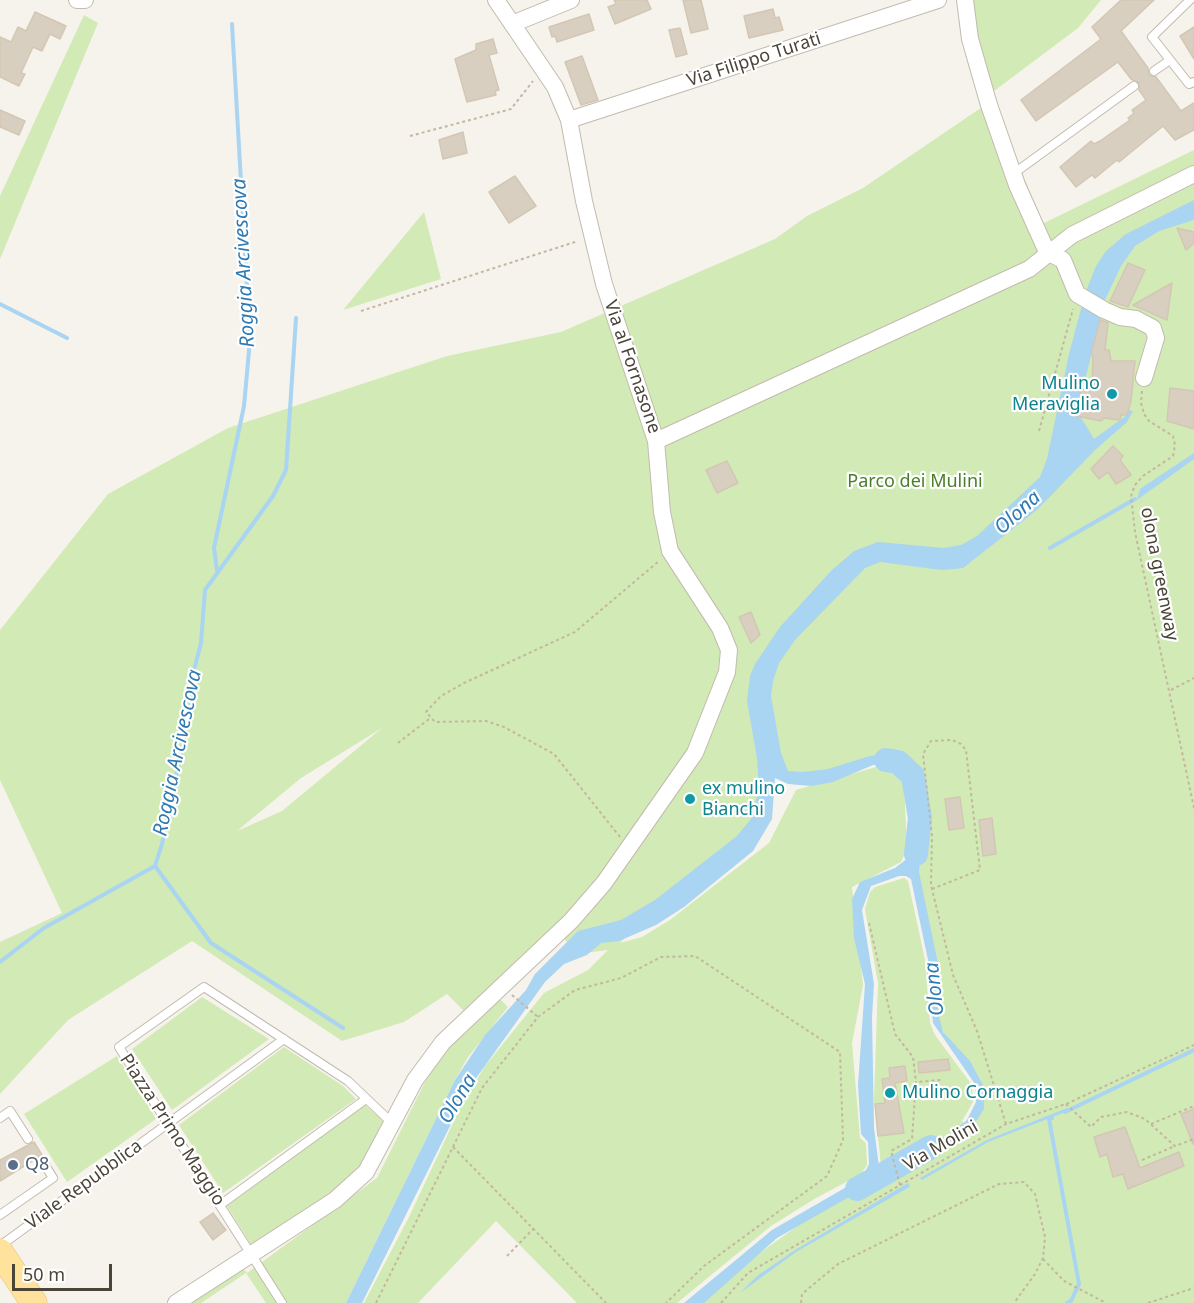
<!DOCTYPE html>
<html>
<head>
<meta charset="utf-8">
<style>
  body { margin:0 }
  #map { position:relative; width:1194px; height:1303px; overflow:hidden; background:#f6f3ec; font-family:"Noto Sans",sans-serif }
  canvas { display:block }
  .scale { position:absolute; left:12px; top:1264px; width:100px; height:27px; box-sizing:border-box; border:3px solid #4b4439; border-top:0; padding-left:8px; font-size:18px; line-height:21px; white-space:nowrap; color:#4b4439; -webkit-text-stroke:4px #fff; paint-order:stroke }
</style>
</head>
<body>
<div id="map">
<canvas width="1194" height="1303"></canvas>
<div class="scale">50 m</div>
</div>
<script>
const c = document.querySelector('canvas').getContext('2d');
c.lineJoin = 'round';
function paint(path, color) { c.fillStyle = color; c.fill(path, 'evenodd'); }
const shape = rows => new Path2D(rows.map(r => 'M' + r).join(''));
function strokePath(path, color, width, dash) { c.strokeStyle = color; c.lineWidth = width; c.lineCap = dash ? 'butt' : 'round'; c.setLineDash(dash || []); c.stroke(path); }
function label(font, color, halo, rows, align = 'center') {
  c.font = font + ' "Noto Sans",sans-serif'; c.lineWidth = 4.5; c.setLineDash([]); c.textBaseline = 'middle'; c.strokeStyle = halo; c.fillStyle = color; for (const [text, x, y, turn = 0] of rows) {
    c.save(); c.translate(x, y); c.rotate((+turn || 0) * Math.PI / 180); c.textAlign = isNaN(turn) ? turn : align; if (halo) c.strokeText(text, 0, 0); c.fillText(text, 0, 0); c.restore();
  }
}
paint(shape([
  [965,0,1101,0,1078,28,986,97],
  [84,15,98,23,0,259,0,196],
  [994,99,1042,224,1194,150,1194,1303,697,1303,757,1255,862,1180,885,1168,881,1165,874,1100,878,983,865,909,870,892,875,887,904,878,908,881,925,960,930,1023,935,1035,972,1085,973,1102,962,1121,970,1128,984,1100,965,1063,937,1023,936,995,909,864,914,822,912,795,898,767,884,761,806,780,774,773,748,852,667,899,620,943,642,937,670,920,769,843,796,790,876,767,892,768,904,783,907,849,901,862,852,887,863,985,852,1043,860,1138,866,1143,867,1165,861,1174,816,1198,771,1226,677,1303,577,1303,496,1221,418,1303,364,1303,409,1217,461,1106,485,1066,544,993,588,970,608,950,577,954,556,929,466,1013,447,994,404,1022,342,1041,192,941,68,1020,0,1094,0,942,62,913,0,780,0,630,108,494,228,428,447,356,561,332,775,239,807,216,863,188],
  [382,728,282,811,237,831,301,778],
  [424,212,441,279,343,310],
  [497,996,508,1007,468,1057,455,1080,346,1303,266,1303,246,1273,201,1303,191,1303,243,1268,247,1273,377,1178,424,1084,446,1048],
  [202,997,269,1039,172,1110,132,1049],
  [284,1047,343,1086,356,1099,223,1193,179,1125],
  [117,1056,156,1119,67,1182,24,1114],
  [365,1105,386,1123,362,1166,333,1194,252,1246,227,1206]
]), '#d2eab5');
paint(shape([
  [1194,200,1194,220,1159,231,1135,246,1121,266,1102,306,1101,317,1077,411,1094,439,1127,415,1128,410,1133,411,1127,422,1095,450,1038,509,963,568,942,570,880,562,865,568,795,640,779,663,773,681,771,696,781,753,788,771,803,772,828,769,870,756,887,754,902,757,912,774,921,839,919,872,937,959,938,1013,943,1032,970,1061,984,1087,984,1109,973,1126,958,1138,905,1168,901,1161,953,1132,967,1120,976,1102,975,1084,933,1023,929,980,927,977,928,960,911,879,906,876,899,876,871,886,862,910,874,984,872,1017,874,1128,879,1167,883,1168,886,1176,777,1238,704,1303,684,1303,772,1230,862,1178,869,1164,868,1142,861,1134,858,1085,865,984,854,938,852,899,860,882,895,868,908,858,913,839,906,782,899,770,886,763,873,765,833,782,811,786,788,784,775,778,772,819,753,851,684,907,656,925,619,941,601,943,587,955,564,964,545,982,469,1088,362,1303,346,1303,455,1080,485,1035,526,990,535,974,578,931,621,920,655,900,737,836,751,819,759,789,757,758,747,701,750,676,755,664,780,627,831,571,854,551,878,542,944,548,961,545,977,536,1040,477,1047,459,1069,354,1085,294,1096,266,1106,251,1126,234],
  [1194,453,1194,459,1137,500,1140,489],
  [1067,1108,1068,1111,988,1142,922,1180,920,1178,987,1140],
  [908,1183,910,1186,906,1189,796,1252,740,1293,757,1276,795,1250]
]), '#a9d4f2');
strokePath(shape([
  [0,304,67,338],
  [296,318,286,470,273,496,205,590,201,643,194,670,192,700,162,844,155,866,211,943,343,1028],
  [1050,548,1135,499],
  [217,570,214,548,244,406,250,340,232,24],
  [0,962,44,928,155,866],
  [1065,1112,1194,1050],
  [1052,1118,1049,1119,1079,1284,1071,1301,1067,1303]
]), '#a9d4f2', 4);
strokePath(shape([
  [886,760,898,762,913,776,920,818,916,854],
  [857,1189,931,1147]
]), '#a9d4f2', 24);
const building = shape([
  [614,0,647,0,651,9,615,24,608,7,616,4,614,0],
  [683,0,701,0,708,29,691,33,683,0],
  [1121,0,1154,0,1121,31,1148,68,1149,75,1156,77,1181,111,1194,103,1194,130,1175,140,1163,126,1119,162,1117,160,1095,178,1092,175,1076,187,1060,167,1091,141,1094,144,1100,141,1130,120,1128,118,1134,113,1132,110,1146,100,1139,90,1139,83,1131,79,1118,62,1036,121,1021,100,1101,39,1092,27,1121,0],
  [773,9,775,18,779,17,783,30,749,38,744,16,773,9],
  [35,12,66,26,60,39,50,34,42,51,33,47,21,73,25,74,19,86,0,77,0,37,11,42,18,27,26,31,35,12],
  [589,14,594,30,557,42,555,36,552,37,549,27,589,14],
  [1194,27,1194,59,1180,36,1194,27],
  [680,28,687,54,676,57,669,30,680,28],
  [493,39,497,53,489,55,499,90,495,91,496,95,467,102,455,59,476,50,476,44,493,39],
  [582,56,598,100,581,105,565,62,582,56],
  [0,110,25,121,19,135,0,127,0,110],
  [463,132,467,153,443,159,439,140,463,132],
  [515,176,536,206,509,223,489,192,515,176],
  [1177,228,1194,232,1194,243,1186,250,1177,228],
  [1128,263,1145,270,1128,307,1110,301,1128,263],
  [1172,283,1167,320,1133,305,1172,283],
  [1100,320,1108,323,1105,350,1109,350,1111,361,1135,361,1131,401,1127,415,1121,415,1120,420,1104,418,1101,421,1076,416,1081,389,1092,383,1093,356,1091,354,1100,320],
  [1170,388,1194,391,1194,429,1167,421,1170,388],
  [1113,446,1123,456,1120,460,1131,475,1116,484,1108,472,1099,479,1091,469,1113,446],
  [727,461,738,483,717,493,706,470,727,461],
  [751,612,760,635,751,643,739,617,751,612],
  [960,797,964,828,949,830,945,799,960,797],
  [992,818,996,854,983,856,979,820,992,818],
  [948,1059,950,1070,919,1073,918,1062,948,1059],
  [905,1066,907,1081,895,1083,904,1133,878,1136,875,1104,885,1103,882,1079,890,1078,889,1068,905,1066],
  [1194,1109,1194,1144,1193,1144,1181,1114,1194,1109],
  [1125,1127,1140,1168,1179,1152,1184,1166,1128,1189,1123,1174,1113,1177,1107,1154,1100,1157,1094,1137,1125,1127],
  [34,1142,42,1155,0,1181,0,1160,34,1142],
  [213,1213,226,1230,213,1240,200,1222,213,1213]
]);
paint(building, '#d8cfc1');
strokePath(building, '#d3c7b4', 1.5);
const lane = shape([
  [1190,0,1152,37,1189,84,1194,82],
  [1154,71,1170,60],
  [1013,174,1134,86],
  [0,1118,10,1111,28,1139],
  [220,1205,366,1099],
  [0,1215,53,1178,43,1162],
  [0,1246,284,1039],
  [282,1303,119,1047,204,987,348,1081,392,1123]
]);
const street = shape([
  [77,0,85,0],
  [965,0,970,39,989,105,1017,185,1047,252],
  [512,24,571,0],
  [569,120,938,0],
  [1047,252,1063,260,1077,294,1104,310,1120,317,1136,319,1153,328,1156,338,1144,378],
  [656,441,1029,269,1072,235,1194,174],
  [176,1303,335,1200,366,1172,415,1080,443,1042,571,921,604,883,695,753,727,672,729,650,720,628,670,551,662,512,656,441,604,284,584,201,569,120,555,87,496,0]
]);
const primary = shape([
  [0,1252,34,1303]
]);
strokePath(lane, '#c2bbae', 10);
strokePath(street, '#c2bbae', 18);
strokePath(primary, '#e6c16a', 27);
strokePath(shape([
  [410,136,511,109,533,81],
  [361,311,578,241],
  [1142,391,1141,403,1144,414,1149,421,1173,436,1175,445,1173,456,1143,476,1135,485,1131,496,1135,532,1194,808],
  [1039,431,1073,309],
  [1171,690,1194,678],
  [398,743,429,719],
  [620,837,554,754,504,727,486,721,435,722,426,712,441,696,464,683,575,632,659,561],
  [932,889,980,870,966,750,961,744,952,740,931,741,923,754,932,836,931,885,953,975,977,1031,1006,1124],
  [869,923,895,1034,913,1057,916,1082],
  [512,995,538,1017],
  [1066,1104,1091,1127,1101,1117,1127,1112,1145,1119,1175,1146,1194,1139],
  [1151,1124,1194,1106],
  [453,1147,606,1303],
  [1142,1160,1175,1146],
  [900,1185,891,1151,912,1139,916,1082,941,1080],
  [507,1256,534,1228],
  [1043,1259,1064,1281,1106,1303],
  [376,1303,482,1088,538,1017,575,990,621,978,661,957,695,956,840,1052,843,1140,827,1176,704,1266,666,1303],
  [721,1303,748,1273,1006,1124,1066,1104,1194,1045],
  [801,1303,802,1294,838,1264,999,1184,1024,1182,1035,1194,1045,1237,1043,1258,1035,1274,1014,1303],
  [1148,1303,1194,1288]
]), '#c4b79f', 2, [3, 3]);
strokePath(lane, '#fff', 8);
strokePath(street, '#fff', 16);
strokePath(primary, '#ffe39c', 26);
for (const [x, y, r, color] of [
  [1112,394,6,"#0f9aa8"],
  [690,799,6,"#0f9aa8"],
  [890,1093,6,"#0f9aa8"],
  [13,1165,6,"#5c6f8a"]
]) { const dot = new Path2D(); dot.arc(x, y, r, 0, 2 * Math.PI); c.fillStyle = color; c.fill(dot); strokePath(dot, '#fff', 2); }
label('18px', '#4b4439', '#fff', [
  ["Via Filippo Turati",754,60,-18],
  ["Via al Fornasone",632,367,71],
  ["olona greenway",1159,574,79],
  ["Piazza Primo Maggio",172,1130,57],
  ["Via Molini",941,1146,-30],
  ["Viale Repubblica",84,1185,-36]
]);
label('18px', '#0d838f', '#fff', [
  ["Mulino",1100,384,"right"],
  ["Meraviglia",1100,405,"right"],
  ["ex mulino",702,789],
  ["Bianchi",702,810],
  ["Mulino Cornaggia",902,1093]
], 'left');
label('18px', '#4a7f2a', '#fff', [
  ["Parco dei Mulini",915,482]
]);
label('18px', '#4e5e75', '#fff', [
  ["Q8",25,1165]
], 'left');
label('italic 20px', '#2e7ab2', '#fff', [
  ["Roggia Arcivescova",244,263,-93],
  ["Olona",1018,513,-42],
  ["Roggia Arcivescova",178,753,-78],
  ["Olona",935,989,-96],
  ["Olona",458,1099,-59]
]);
</script>
</body>
</html>
